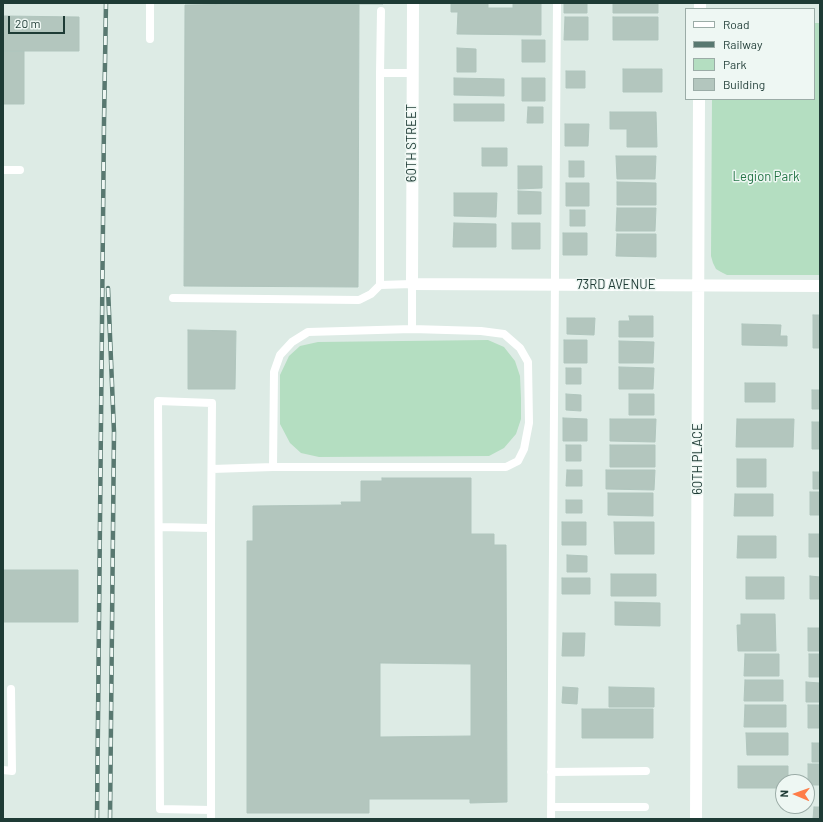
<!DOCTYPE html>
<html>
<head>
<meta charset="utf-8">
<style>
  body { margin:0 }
  #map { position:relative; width:823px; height:822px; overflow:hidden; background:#ddebe5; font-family:Barlow,sans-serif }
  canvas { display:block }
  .frame { position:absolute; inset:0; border:4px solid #1e3b35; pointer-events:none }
  .legend { position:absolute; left:685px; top:8px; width:130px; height:92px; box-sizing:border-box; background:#eef7f3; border:1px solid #9baca7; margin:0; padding:5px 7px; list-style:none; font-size:12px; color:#1e3b35 }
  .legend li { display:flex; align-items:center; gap:8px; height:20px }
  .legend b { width:20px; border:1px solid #9baca7 }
  .north { position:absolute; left:775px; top:774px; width:40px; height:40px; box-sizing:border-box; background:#eef7f3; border:1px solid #9baca7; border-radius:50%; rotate:272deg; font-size:11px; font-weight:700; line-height:16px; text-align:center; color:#1e3b35 }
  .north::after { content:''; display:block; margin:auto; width:14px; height:18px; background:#fe7d48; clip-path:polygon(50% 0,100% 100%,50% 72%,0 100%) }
  .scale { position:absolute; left:8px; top:16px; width:57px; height:18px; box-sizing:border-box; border:2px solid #1e3b35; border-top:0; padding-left:5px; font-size:12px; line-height:14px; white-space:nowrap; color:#1e3b35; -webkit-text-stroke:3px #eef7f3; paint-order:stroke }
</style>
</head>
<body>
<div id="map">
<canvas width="823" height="822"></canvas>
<div class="frame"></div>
<ul class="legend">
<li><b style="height:5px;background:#fff"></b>Road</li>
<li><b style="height:5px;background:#587870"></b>Railway</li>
<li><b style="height:11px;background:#b4dec1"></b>Park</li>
<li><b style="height:11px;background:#b3c6be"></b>Building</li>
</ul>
<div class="north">N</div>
<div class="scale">20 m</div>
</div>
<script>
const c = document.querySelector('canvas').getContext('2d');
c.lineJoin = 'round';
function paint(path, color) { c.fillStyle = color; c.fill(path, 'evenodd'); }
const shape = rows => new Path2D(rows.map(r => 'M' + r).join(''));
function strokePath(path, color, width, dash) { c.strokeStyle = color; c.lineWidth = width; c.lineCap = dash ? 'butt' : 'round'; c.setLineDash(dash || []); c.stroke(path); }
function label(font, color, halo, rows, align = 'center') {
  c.font = font + ' Barlow,sans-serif'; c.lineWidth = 3; c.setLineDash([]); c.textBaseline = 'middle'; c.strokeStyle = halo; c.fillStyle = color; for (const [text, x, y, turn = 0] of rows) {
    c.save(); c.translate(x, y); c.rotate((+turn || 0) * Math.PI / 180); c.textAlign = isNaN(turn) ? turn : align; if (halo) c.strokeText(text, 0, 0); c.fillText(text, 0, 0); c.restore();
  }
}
paint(shape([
  [814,23,820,23,820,275,727,275,721,272,716,269,713,263,711,256,712,99,814,99],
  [488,340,504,347,515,361,520,376,521,398,521,419,516,434,504,448,489,456,319,457,301,453,290,443,280,424,280,375,289,356,300,346,318,342]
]), '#b4dec1');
const building = shape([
  [248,3,383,3,383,4,248,4,248,3],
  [451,3,488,3,488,8,513,8,513,3,541,3,541,35,457,34,458,12,451,12,451,3],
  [564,3,587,3,587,13,564,13,564,3],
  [613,3,658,3,658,13,613,13,613,3],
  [248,4,359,4,358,287,184,286,185,5,248,4],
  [3,16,79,17,79,51,3,51,3,16],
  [565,17,588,17,588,40,564,40,565,17],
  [613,17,658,17,658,40,613,40,613,17],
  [522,40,545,40,545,62,522,62,522,40],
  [457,48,476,49,476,72,457,72,457,48],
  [3,51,24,51,24,104,3,104,3,51],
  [623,69,662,69,662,92,623,92,623,69],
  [566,71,585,71,585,88,566,88,566,71],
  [454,78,504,79,504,96,454,95,454,78],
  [522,78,545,78,545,101,522,101,522,78],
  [454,104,504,104,504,121,454,121,454,104],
  [528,107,543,107,543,123,527,123,528,107],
  [610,112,656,112,657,147,627,147,627,129,610,129,610,112],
  [565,124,589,124,588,146,565,146,565,124],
  [482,148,507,148,507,166,482,166,482,148],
  [616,156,656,156,655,179,617,179,616,156],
  [569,161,584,161,584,177,569,177,569,161],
  [518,166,542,166,542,188,518,189,518,166],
  [617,182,656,183,656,205,617,205,617,182],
  [566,183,589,183,589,206,566,206,566,183],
  [518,191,541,192,541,214,518,214,518,191],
  [454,193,497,193,496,217,454,216,454,193],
  [617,208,656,208,655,231,616,231,617,208],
  [570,210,585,210,585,226,570,226,570,210],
  [454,223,496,224,496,247,453,247,454,223],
  [512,223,540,223,540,249,512,249,512,223],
  [563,233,587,233,587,255,563,255,563,233],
  [617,234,656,234,656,257,616,256,617,234],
  [813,315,820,315,820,348,813,348,813,315],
  [629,316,653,316,653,337,619,337,619,321,630,321,629,316],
  [567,318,595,318,594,335,567,334,567,318],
  [742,324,781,325,780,336,787,336,787,346,742,345,742,324],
  [188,330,236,331,235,389,188,389,188,330],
  [564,340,587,340,587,363,564,363,564,340],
  [619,341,654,342,653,363,619,363,619,341],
  [619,367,654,368,653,389,619,389,619,367],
  [566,368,581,368,581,384,566,384,566,368],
  [745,383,775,383,775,402,745,402,745,383],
  [812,390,820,390,820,409,812,409,812,390],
  [566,394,581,395,581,411,566,410,566,394],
  [629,394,654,394,654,415,629,415,629,394],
  [563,418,587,419,587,441,563,441,563,418],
  [610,419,656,419,655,442,610,441,610,419],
  [737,419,794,419,793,447,736,447,737,419],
  [812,422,820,422,820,449,812,449,812,422],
  [566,445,581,445,581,461,566,461,566,445],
  [610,445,655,445,655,467,610,467,610,445],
  [737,459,766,459,766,487,737,487,737,459],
  [567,470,582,470,582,486,566,486,567,470],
  [606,470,655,470,654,490,606,489,606,470],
  [813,472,820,472,820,489,813,489,813,472],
  [382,478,471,478,471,534,494,534,494,545,506,545,507,802,470,803,470,799,369,799,369,813,247,813,247,541,253,541,253,506,342,505,341,502,361,502,361,481,382,481,382,478],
  [380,663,471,664,471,736,380,737,380,663],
  [810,492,820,492,820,515,810,515,810,492],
  [608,493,653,493,653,516,608,515,608,493],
  [735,494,773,494,773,516,734,516,735,494],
  [566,500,582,500,582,513,566,513,566,500],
  [562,522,586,522,586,545,562,545,562,522],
  [614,522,654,522,654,554,615,554,614,522],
  [809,534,820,534,820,557,809,557,809,534],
  [738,536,776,536,776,558,737,558,738,536],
  [567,555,587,556,587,572,567,572,567,555],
  [3,570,78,570,78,622,3,622,3,570],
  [611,574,656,574,656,596,611,596,611,574],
  [810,576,820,577,820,599,810,599,810,576],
  [746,577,784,577,784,599,746,599,746,577],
  [562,578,590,578,590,594,562,594,562,578],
  [615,602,660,603,660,626,615,625,615,602],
  [741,614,775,614,776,651,738,651,737,625,741,625,741,614],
  [808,628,820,628,820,651,808,651,808,628],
  [563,633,585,633,584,656,562,656,563,633],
  [745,654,779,654,779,676,744,676,745,654],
  [809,654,820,654,820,677,809,677,809,654],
  [745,680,783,680,783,701,744,701,745,680],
  [806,682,820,683,820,702,806,702,806,682],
  [563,687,578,688,577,704,562,703,563,687],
  [609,687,654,688,654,707,609,707,609,687],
  [745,705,786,705,786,727,744,727,745,705],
  [808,705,820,705,820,728,808,728,808,705],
  [582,709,653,709,653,738,582,738,582,709],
  [746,733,788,733,788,755,747,755,746,733],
  [812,743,820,743,820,762,812,762,812,743],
  [808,764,820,764,820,785,808,785,808,764],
  [738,766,788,766,788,782,783,782,783,788,738,788,738,766],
  [814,807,820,807,820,819,813,819,814,807]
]);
paint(building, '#b3c6be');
strokePath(building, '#b0c5bd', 1);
strokePath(shape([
  [150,39,150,3],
  [380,73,412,73],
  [3,170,20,170],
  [380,285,380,73,381,11],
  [173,298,359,300,371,294,380,285,412,284,412,329],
  [212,469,273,467,506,467,518,461,524,449,529,423,528,362,520,348,504,334,481,331,412,329,308,332,292,342,280,355,274,372,273,467],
  [159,527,211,528],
  [3,770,12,771,11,689],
  [551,772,646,771],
  [551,807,645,807],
  [211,819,211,528,212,403,158,401,160,809,211,810],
  [551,819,557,3]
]), '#fff', 8);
strokePath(shape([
  [413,3,412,284,820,286],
  [700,9,700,3],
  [696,819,699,99]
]), '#fff', 12);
const rail = shape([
  [108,288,114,432,110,819],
  [97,819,104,122,106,3]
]);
strokePath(rail, '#587870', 4.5);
strokePath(rail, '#eef7f3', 3, [9]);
label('13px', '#1e3b35', '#eef7f3', [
  ["60TH STREET",412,143,-90],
  ["73RD AVENUE",616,285],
  ["60TH PLACE",698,459,-90]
]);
label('13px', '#257547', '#eef7f3', [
  ["Legion Park",766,177]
]);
</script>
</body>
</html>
